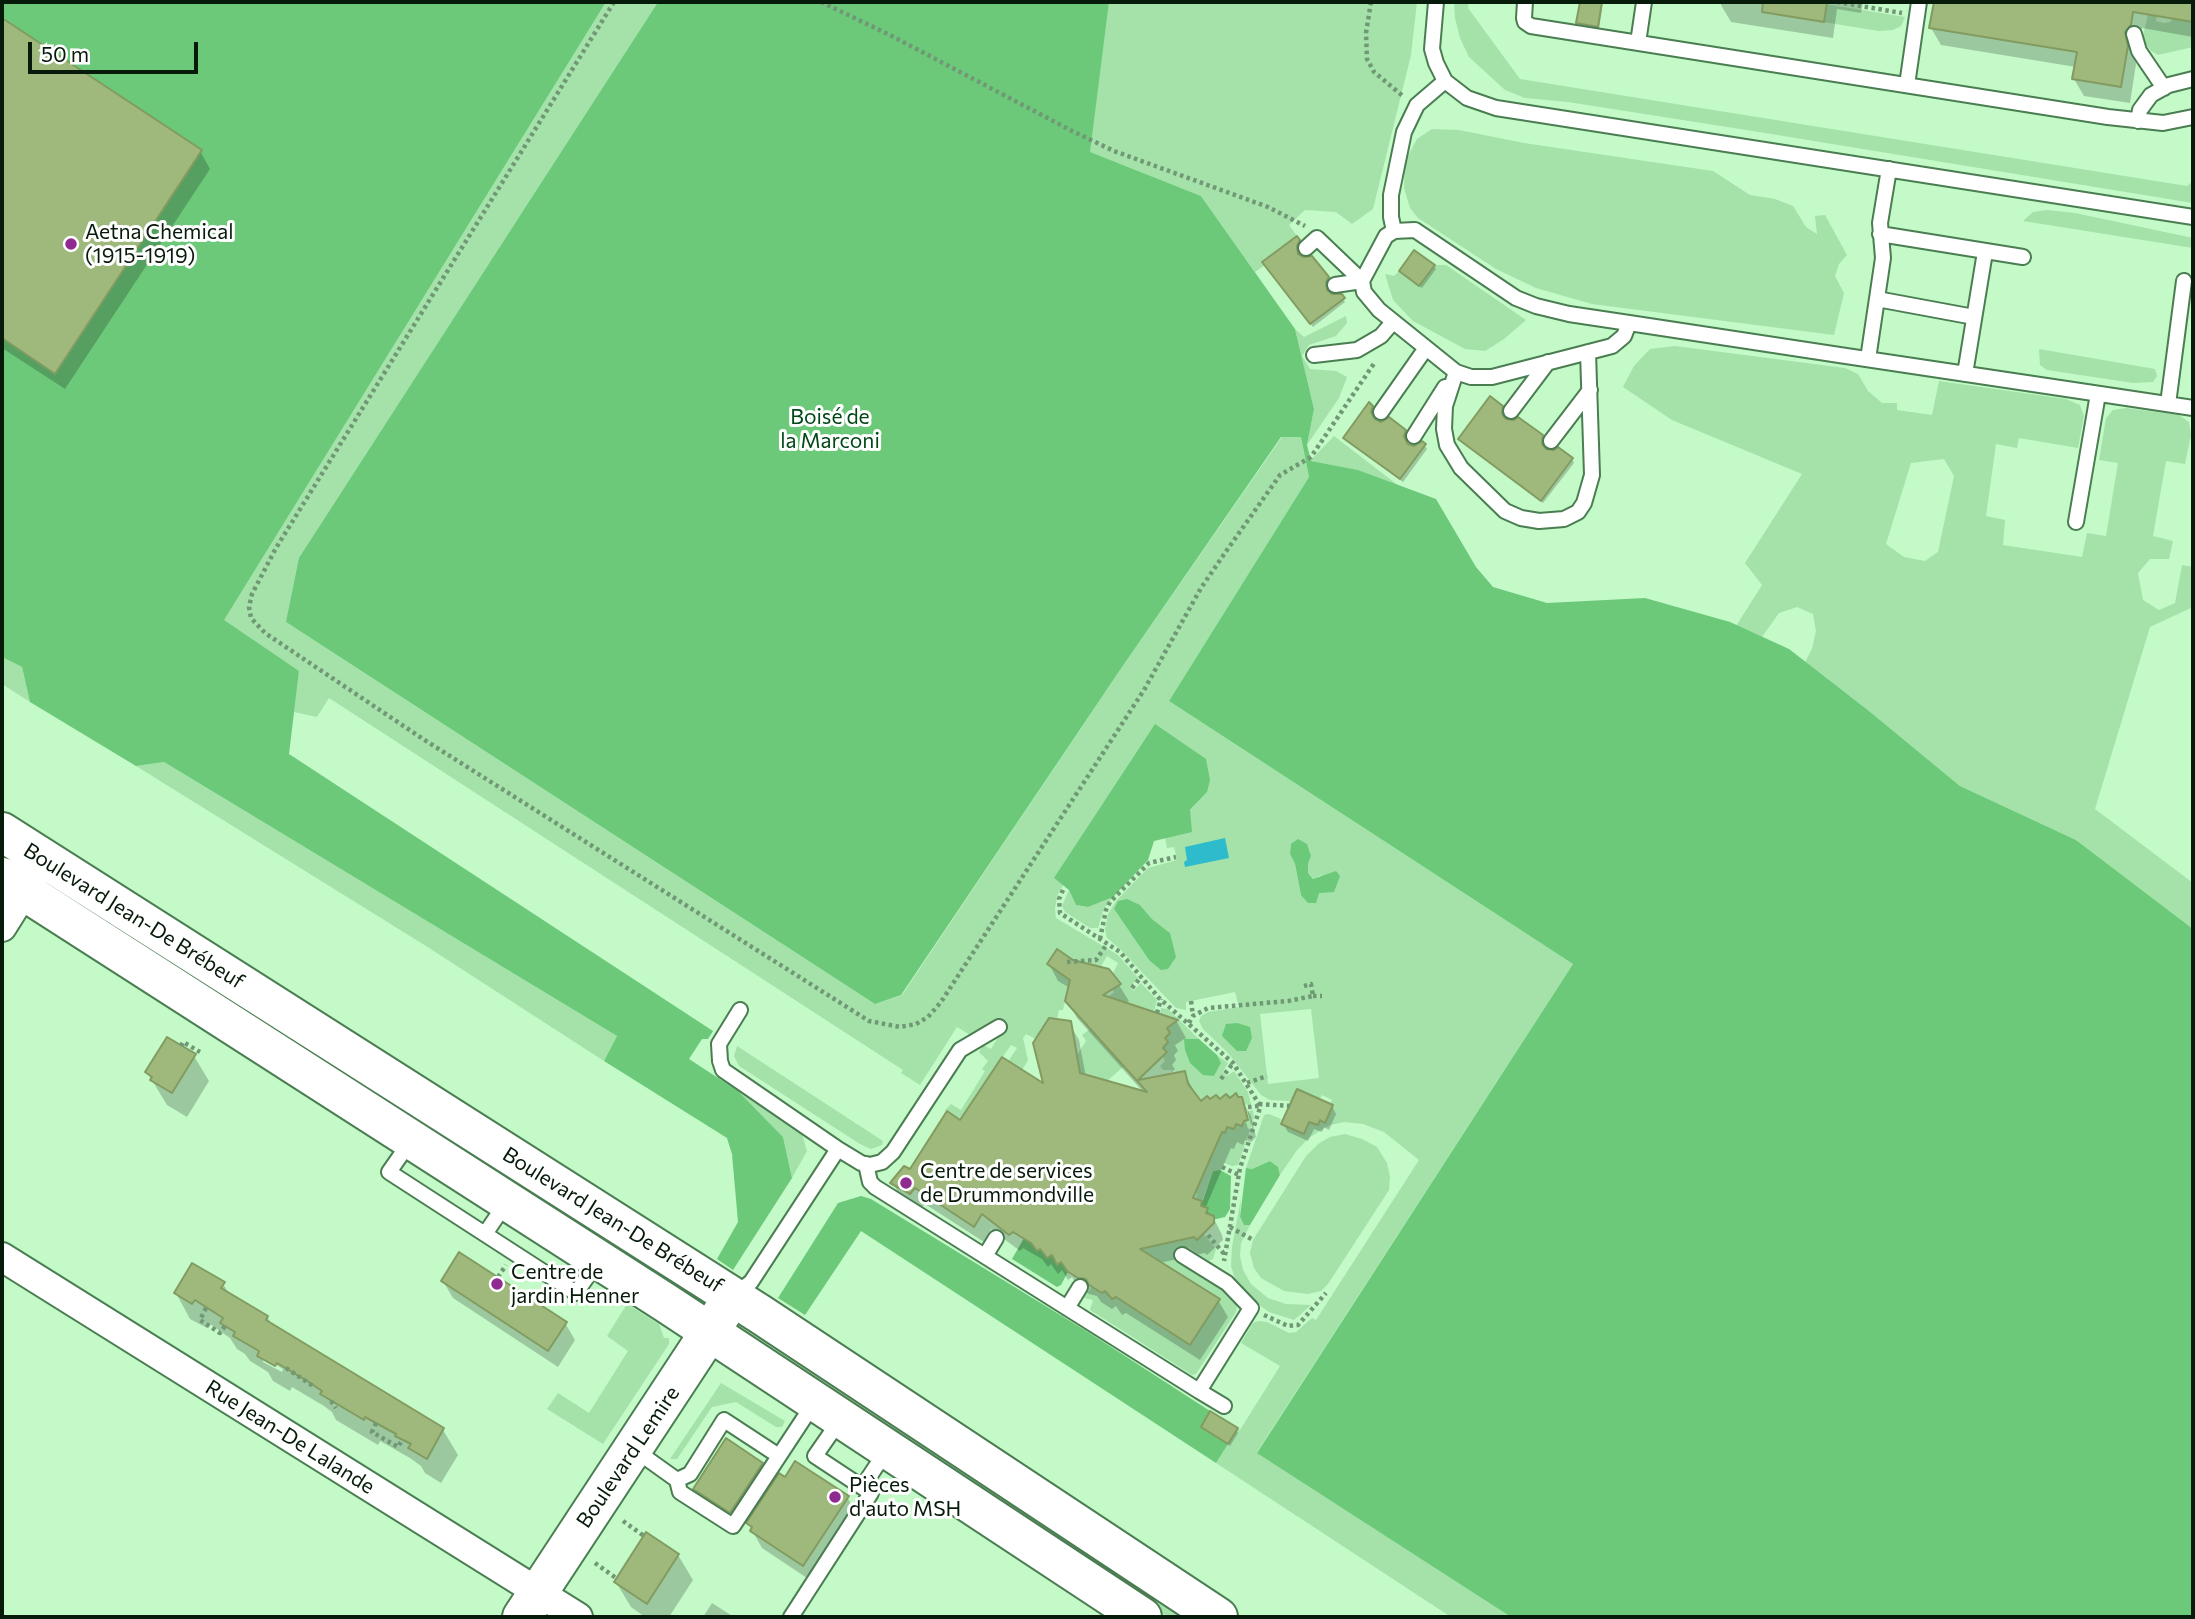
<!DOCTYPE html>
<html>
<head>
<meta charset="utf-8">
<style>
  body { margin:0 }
  #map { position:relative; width:2195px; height:1619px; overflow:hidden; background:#c3fac8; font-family:Commissioner,sans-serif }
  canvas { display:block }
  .frame { position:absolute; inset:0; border:4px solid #071b0a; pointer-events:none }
  .scale { position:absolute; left:28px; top:42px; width:170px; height:32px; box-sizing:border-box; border:4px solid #071b0a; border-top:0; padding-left:9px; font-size:21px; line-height:24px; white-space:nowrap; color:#071b0a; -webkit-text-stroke:5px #fff; paint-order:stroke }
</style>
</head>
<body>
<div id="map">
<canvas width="2195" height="1619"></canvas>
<div class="frame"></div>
<div class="scale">50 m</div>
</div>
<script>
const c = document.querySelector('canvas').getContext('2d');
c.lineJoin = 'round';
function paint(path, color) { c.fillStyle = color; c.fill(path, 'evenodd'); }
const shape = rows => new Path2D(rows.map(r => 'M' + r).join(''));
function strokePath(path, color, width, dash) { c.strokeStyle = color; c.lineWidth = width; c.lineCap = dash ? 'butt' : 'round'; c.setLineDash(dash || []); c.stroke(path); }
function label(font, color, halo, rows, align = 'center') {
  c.font = font + ' Commissioner,sans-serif'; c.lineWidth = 6; c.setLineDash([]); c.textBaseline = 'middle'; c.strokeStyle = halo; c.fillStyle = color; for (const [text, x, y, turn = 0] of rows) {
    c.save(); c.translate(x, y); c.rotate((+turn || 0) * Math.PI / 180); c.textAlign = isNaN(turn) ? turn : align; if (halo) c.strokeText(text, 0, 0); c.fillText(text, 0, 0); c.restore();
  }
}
paint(shape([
  [606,2,658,2,445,333,286,622,875,1004,902,995,1120,670,1282,437,1301,437,1309,477,1169,701,1573,964,1257,1452,1511,1617,1451,1617,1216,1463,1238,1428,1240,1430,1280,1366,1241,1343,1253,1323,1258,1321,1267,1322,1289,1333,1296,1332,1312,1318,1316,1320,1419,1160,1384,1132,1363,1124,1344,1122,1330,1125,1310,1137,1297,1150,1280,1175,1278,1167,1270,1161,1252,1169,1246,1168,1264,1115,1269,1114,1281,1119,1280,1123,1303,1134,1309,1122,1318,1125,1320,1120,1325,1122,1333,1105,1330,1104,1332,1100,1322,1095,1320,1099,1297,1089,1291,1101,1270,1100,1261,1095,1228,1053,1203,1029,1199,1021,1201,1016,1208,1012,1239,1007,1235,992,1186,1002,1186,1010,1176,1008,1120,949,1107,938,1105,930,1108,914,1116,901,1148,868,1177,860,1174,847,1167,848,1165,838,1207,792,1054,878,1063,885,1057,896,1055,909,1056,918,1118,955,1138,978,1131,986,1133,991,1141,983,1157,1000,1154,1012,1146,1009,1121,1057,1123,1067,1107,1081,1080,1073,1077,1055,1086,1041,1082,1035,1090,1029,1088,1026,1106,999,1114,992,1112,989,1120,984,1113,973,1118,963,1107,956,1101,966,1089,964,1087,973,1065,1001,1063,1010,1059,1010,1057,1019,1036,1039,1026,1034,1023,1038,1028,1060,1022,1070,1008,1062,1017,1048,1011,1045,972,1101,975,1105,965,1123,945,1110,951,1104,961,1110,985,1071,982,1069,988,1061,979,1052,983,1045,991,1049,1005,1026,1002,1021,972,1036,957,1027,920,1085,901,1073,903,1070,329,698,317,717,294,712,299,671,223,621],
  [1291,844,1311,856,1308,864,1308,873,1314,879,1323,874,1301,895,1295,864,1290,854],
  [1140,905,1152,919,1170,933,1149,960,1114,909],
  [1311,1009,1319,1078,1268,1084,1260,1014],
  [1109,2,1417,2,1411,55,1373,209,1352,224,1336,212,1305,210,1289,225,1297,236,1262,261,1265,265,1255,272,1201,196,1089,152],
  [1454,2,1469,2,1468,8,1520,79,2187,186,2193,181,2193,203,1759,132,1568,102,1525,98,1505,90,1469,57,1460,38,1455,18],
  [1826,4,1905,17,1901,26,1893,30,1879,31,1823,22],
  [2148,15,2157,16,2156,21,2164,23,2170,22,2172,19,2193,22,2193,47,2158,55,2151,51,2142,39],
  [1432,129,1459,130,1524,143,1713,171,1750,195,1775,199,1793,206,1806,227,1817,234,1815,216,1825,215,1847,255,1839,264,1835,276,1844,293,1834,335,1592,304,1536,288,1496,269,1418,218,1410,208,1404,188,1405,161,1417,139],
  [2047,210,2075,213,2193,238,2193,248,2023,221,2033,212],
  [1435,265,1446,265,1526,320,1504,339,1485,351,1465,349,1413,321,1393,300,1385,274,1394,276,1399,271,1419,286],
  [1346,316,1347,323,1336,336,1309,345,1302,356,1310,369,1336,371,1347,377,1339,398,1307,445,1314,409,1295,329,1304,337],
  [1675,346,1845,368,1858,374,1868,391,1882,403,1897,403,1897,410,1932,415,1939,381,2066,399,2080,405,2084,416,2078,448,2019,438,2017,448,1996,444,1986,516,2005,520,2003,545,2082,557,2087,533,2106,536,2118,463,2099,460,2106,418,2113,410,2126,408,2179,415,2189,422,2191,435,2185,464,2166,461,2153,536,2173,541,2169,559,2150,559,2138,573,2143,600,2159,610,2175,603,2182,565,2193,567,2193,607,2150,627,2095,809,2193,883,2193,929,2076,840,1960,786,1869,711,1805,662,1812,649,1816,631,1813,614,1797,607,1779,613,1762,637,1736,626,1762,585,1745,563,1802,474,1672,420,1623,387,1634,366,1650,349],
  [1944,459,1954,476,1938,552,1925,561,1904,557,1886,544,1911,463],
  [2039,349,2155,369,2157,376,2153,382,2133,383,2047,370,2040,365],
  [1334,436,1399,486,1358,470,1310,461],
  [2,657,22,667,30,702,2,684],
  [164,762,617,1036,604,1061,426,946,136,766],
  [1069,890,1076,905,1087,907,1113,897,1104,908,1098,928,1090,928,1065,912,1062,906],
  [1161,1008,1168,1009,1199,1039,1184,1039,1214,1076,1221,1063,1217,1055,1228,1063,1223,1072,1227,1076,1234,1071,1248,1092,1251,1104,1244,1105,1235,1094,1230,1098,1226,1095,1220,1099,1216,1095,1210,1099,1207,1096,1201,1101,1198,1097,1164,1085,1187,1081,1185,1072,1171,1074,1172,1070,1163,1070,1160,1066,1165,1061,1162,1056,1166,1051,1163,1048,1168,1042,1165,1038,1170,1033,1167,1028,1169,1017,1160,1014],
  [737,1046,883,1141,882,1145,871,1149,860,1144,739,1066,734,1056],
  [738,1091,794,1126,802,1134,807,1151,792,1178,783,1137],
  [1253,1110,1254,1117,1238,1165,1232,1166,1224,1163,1220,1170,1213,1171,1202,1201,1196,1199,1197,1193,1190,1191,1217,1131,1225,1133,1227,1127,1233,1129,1236,1124,1242,1126,1247,1120,1245,1112],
  [1345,1134,1362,1139,1377,1147,1387,1163,1390,1177,1389,1190,1328,1284,1321,1291,1308,1294,1284,1291,1261,1278,1254,1268,1250,1253,1253,1240,1306,1156,1318,1144,1330,1137],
  [1241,1198,1240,1218,1244,1225,1250,1225,1241,1243,1240,1256,1243,1270,1251,1284,1268,1298,1286,1304,1311,1305,1294,1320,1269,1312,1256,1303,1235,1279,1231,1266,1232,1247],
  [1203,1233,1216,1249,1213,1259,1209,1261,1188,1247,1178,1261,1235,1298,1237,1306,1236,1312,1196,1374,1192,1375,1090,1310,1093,1300,1084,1298,1094,1283,1101,1293,1105,1291,1112,1299,1116,1297,1190,1345,1219,1299,1117,1234],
  [627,1304,659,1324,664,1338,669,1338,669,1344,603,1444,547,1409,558,1393,589,1413,628,1351,607,1336],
  [721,1383,785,1421,782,1427,776,1427,736,1402,712,1407,677,1459,670,1459],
  [957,1473,1027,1514,1192,1617,1168,1617,954,1476]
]), '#a4e2aa');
paint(shape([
  [2,2,606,2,224,620,299,671,289,754,713,1031,708,1039,702,1039,689,1059,738,1091,783,1137,792,1178,733,1270,717,1259,738,1222,732,1154,727,1138,604,1061,617,1036,164,762,136,766,30,702,22,667,2,657],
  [658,2,1109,2,1090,152,1201,196,1295,329,1314,409,1307,445,1311,461,1358,470,1436,499,1476,567,1493,587,1547,603,1645,598,1730,622,1789,649,1869,711,1960,786,2076,840,2193,929,2193,1617,1511,1617,1257,1453,1573,964,1169,701,1309,477,1301,437,1281,437,1120,670,901,995,875,1004,286,622,299,558],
  [1155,724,1206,759,1210,780,1207,792,1190,810,1192,832,1154,841,1148,860,1113,897,1088,907,1076,905,1069,890,1054,878],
  [1298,839,1307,844,1311,856,1308,864,1308,873,1313,879,1336,871,1340,876,1334,892,1319,893,1316,903,1308,903,1301,895,1295,864,1290,854,1291,844],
  [1127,899,1140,905,1152,919,1170,933,1176,957,1168,969,1161,970,1149,960,1114,909,1118,901],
  [1237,1023,1250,1027,1252,1038,1246,1051,1237,1051,1222,1036,1226,1024],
  [1184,1039,1199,1039,1217,1055,1221,1063,1214,1076,1203,1075,1190,1063,1185,1050],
  [1270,1161,1278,1167,1280,1175,1250,1225,1244,1225,1240,1217,1246,1168,1252,1169],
  [1220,1170,1231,1176,1230,1209,1225,1217,1212,1220,1214,1216,1206,1213,1207,1208,1201,1206,1213,1171],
  [861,1196,871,1199,1088,1332,1210,1411,1201,1427,1228,1444,1216,1463,861,1231,805,1315,778,1298,838,1203],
  [1024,1238,1040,1249,1047,1258,1052,1255,1057,1264,1061,1262,1066,1270,1070,1268,1061,1285,1057,1287,1012,1259]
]), '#6bc979');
paint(shape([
  [1225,838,1229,858,1185,867,1184,862,1187,860,1185,847]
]), '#2ebccd');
paint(shape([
  [1581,2,1603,2,1599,29,1580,26,1578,23],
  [1722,2,1863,2,1861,13,1837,9,1833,38,1731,22,1721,5],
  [1935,2,2193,2,2193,37,2142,28,2140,42,2133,50,2136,64,2130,103,2084,96,2074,79,2076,67,1941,45,1931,28],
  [2,20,200,151,210,169,65,389,2,348],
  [1296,238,1301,245,1298,250,1299,256,1328,278,1330,282,1327,286,1328,293,1332,296,1341,296,1345,302,1313,327,1266,265],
  [1434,266,1436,269,1422,288,1401,271],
  [1372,407,1374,421,1405,431,1407,445,1414,447,1425,446,1427,449,1403,482,1347,441],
  [1502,407,1504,411,1503,418,1542,437,1544,441,1543,448,1572,459,1574,463,1543,503,1460,439],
  [1073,961,1119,985,1129,1001,1124,1004,1177,1022,1186,1038,1175,1045,1178,1051,1174,1055,1176,1060,1172,1065,1175,1069,1168,1076,1184,1073,1201,1103,1241,1099,1251,1116,1256,1137,1251,1142,1245,1140,1243,1145,1237,1142,1234,1149,1231,1148,1205,1209,1213,1217,1222,1235,1223,1240,1207,1255,1205,1253,1159,1263,1218,1300,1228,1317,1200,1360,1126,1313,1122,1315,1116,1306,1112,1309,1101,1302,1097,1296,1089,1294,1078,1287,1072,1277,1068,1280,1062,1270,1058,1274,1051,1264,1048,1267,1042,1259,1023,1248,1020,1251,991,1229,984,1242,925,1204,920,1210,902,1200,893,1183,911,1172,961,1122,1046,1087,1069,1023,1079,1040,1086,1077,1145,1094,1077,1018,1067,1000,1070,988,1058,981,1049,964],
  [1243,1110,1247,1110,1252,1128,1248,1129],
  [194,1056,209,1081,187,1117,167,1105,147,1072],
  [1332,1106,1336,1114,1329,1130,1324,1127,1322,1132,1314,1129,1308,1141,1288,1132,1283,1124],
  [443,1281,565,1323,575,1340,558,1367,453,1298],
  [223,1284,230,1295,267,1317,273,1326,443,1430,458,1455,441,1483,425,1473,421,1466,410,1458,380,1441,378,1445,336,1420,332,1412,324,1406,292,1387,290,1391,273,1381,268,1372,250,1361,245,1354,237,1349,230,1338,210,1324,207,1328,190,1319,176,1293],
  [263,1357,283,1369,282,1372,263,1362],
  [1203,1427,1236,1430,1238,1433,1230,1446],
  [762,1464,772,1481,740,1529,705,1506,695,1489],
  [847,1497,857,1514,813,1582,762,1548,748,1523],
  [678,1555,693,1580,669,1617,645,1617,631,1607,616,1582],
  [712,1603,734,1617,703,1617]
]), '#0003');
const building = shape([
  [1580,2,1602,2,1598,27,1576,23,1580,2],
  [1763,2,1827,2,1824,22,1762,12,1763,2],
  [1934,2,2193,2,2193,22,2133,12,2131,25,2125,32,2128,46,2121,87,2072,79,2077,52,1929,28,1934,2],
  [2,18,202,150,55,374,2,338,2,18],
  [1297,236,1300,240,1297,246,1298,254,1304,257,1312,256,1329,277,1326,282,1327,290,1332,294,1342,294,1345,298,1310,324,1262,262,1297,236],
  [1414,250,1435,265,1419,286,1399,271,1414,250],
  [1490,396,1503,406,1502,414,1506,419,1514,420,1518,417,1543,435,1542,444,1546,449,1554,450,1558,447,1573,458,1541,501,1458,439,1490,396],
  [1369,402,1373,406,1371,412,1375,419,1381,422,1389,417,1406,430,1404,436,1408,444,1414,446,1422,441,1426,444,1400,479,1343,438,1369,402],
  [1057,949,1073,960,1109,969,1121,984,1103,995,1178,1020,1167,1028,1170,1033,1165,1038,1168,1042,1163,1048,1167,1052,1138,1080,1185,1071,1188,1084,1201,1101,1207,1096,1210,1099,1216,1095,1220,1099,1226,1094,1230,1098,1236,1093,1238,1097,1242,1097,1248,1120,1244,1121,1242,1126,1236,1124,1234,1129,1227,1127,1225,1133,1222,1132,1193,1198,1202,1201,1201,1206,1208,1208,1206,1213,1214,1216,1214,1223,1197,1240,1194,1237,1140,1249,1220,1299,1190,1345,1116,1297,1112,1299,1105,1291,1102,1293,1089,1285,1086,1279,1078,1278,1067,1271,1061,1262,1057,1265,1052,1255,1047,1258,1040,1249,1037,1251,1031,1243,1013,1232,1009,1235,982,1214,974,1227,915,1188,910,1194,890,1183,904,1166,910,1169,947,1111,960,1120,1002,1057,1043,1083,1033,1043,1049,1018,1071,1021,1080,1073,1147,1092,1065,1001,1070,980,1047,964,1057,949],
  [167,1037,196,1054,172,1093,150,1080,152,1077,145,1072,167,1037],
  [1297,1089,1333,1105,1325,1123,1320,1120,1318,1125,1309,1122,1304,1134,1281,1124,1297,1089],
  [459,1252,567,1322,548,1351,441,1281,459,1252],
  [192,1263,225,1282,221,1288,268,1316,266,1320,444,1428,427,1459,408,1448,411,1444,395,1436,396,1434,365,1417,364,1420,320,1394,322,1391,307,1381,277,1363,275,1366,257,1356,259,1351,233,1336,235,1332,220,1323,223,1318,195,1300,192,1304,174,1293,192,1263],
  [1210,1411,1238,1428,1228,1444,1201,1427,1210,1411],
  [726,1438,763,1463,730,1513,693,1489,726,1438],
  [795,1461,849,1496,803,1566,750,1531,752,1527,746,1523,779,1473,785,1477,795,1461],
  [646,1532,679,1554,647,1604,614,1582,646,1532]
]);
paint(building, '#9fb97c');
strokePath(building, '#829b60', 2);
const lane = shape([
  [1436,2,1432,49,1436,63,1445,81,1467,98,1496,108,2193,217],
  [1525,2,1524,18,1525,22,1531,26,2108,117,2163,123,2193,117],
  [2134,34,2139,51,2164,88],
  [1638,43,1644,2],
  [1907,85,1919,2],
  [2138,121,2140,110,2151,95,2169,85,2193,79],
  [1394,231,1391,217,1391,195,1404,132,1417,105,1445,81],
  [1880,234,2023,257],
  [1306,248,1317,238,1362,281],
  [1335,285,1362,281],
  [1877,299,1974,317],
  [1629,323,1624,336,1612,346,1492,377,1471,377,1456,372,1379,310,1364,292,1362,281,1386,236,1394,231,1415,230,1516,298,1536,306,1569,314,1629,323,1846,356,2100,394,2193,408],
  [1314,355,1357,350,1381,336,1393,322],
  [1868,359,1883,258,1880,223,1889,169],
  [1456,372,1445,406,1444,429,1447,445,1461,468,1505,511,1521,518,1539,521,1564,519,1578,512,1584,503,1592,475,1588,352],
  [1965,374,1985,252],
  [2168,404,2184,281],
  [1511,411,1548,362],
  [1381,412,1426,348],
  [1414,436,1445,387],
  [1551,441,1590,390],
  [2076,522,2098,394],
  [740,1010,719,1044,720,1061,723,1070,838,1149,861,1163,870,1165,882,1162,893,1152,960,1050,999,1027],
  [410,1142,389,1172,576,1293,598,1261],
  [866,1164,870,1182,875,1187,1199,1391,1251,1308,1227,1283,1182,1255],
  [485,1234,506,1203],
  [985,1256,996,1238],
  [734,1295,751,1282,838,1149],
  [1067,1308,1080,1287],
  [1199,1391,1224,1406],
  [840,1420,815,1456,871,1493,867,1480,887,1450],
  [635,1450,677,1480,680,1492,733,1526,814,1403],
  [677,1480,690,1474,724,1420,779,1456],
  [791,1617,871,1493]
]);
const street = shape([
  [2,927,34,876],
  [2,1257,578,1617]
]);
const secondary = shape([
  [2,832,760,1314,1218,1617],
  [2,877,666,1303,1142,1617],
  [522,1617,722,1313]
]);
strokePath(lane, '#4a7d51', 18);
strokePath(street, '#4a7d51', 32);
strokePath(secondary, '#4a7d51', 42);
strokePath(shape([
  [614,2,276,548,252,594,249,607,251,618,265,633,423,739,869,1021,900,1027,916,1024,928,1017,941,1002,1144,690,1201,588,1227,550,1280,475,1311,457,1375,362],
  [821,2,888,34,1074,132,1114,151,1268,207,1305,226],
  [1371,2,1366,33,1367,59,1374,72,1404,97],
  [1837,2,1902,13],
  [1063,890,1059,899,1060,913,1120,952,1159,998,1233,1063,1259,1104,1260,1108,1240,1168,1224,1261],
  [1100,939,1106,910,1110,902,1149,863,1176,857],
  [1067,962,1096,960,1107,944],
  [1132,988,1141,977],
  [1313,996,1322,996],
  [1191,1001,1193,1016],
  [1157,1013,1161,999],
  [1189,1023,1193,1016,1208,1008,1288,1001,1313,996,1311,984,1304,986],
  [181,1046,183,1042,200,1052],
  [1221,1079,1233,1063],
  [1247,1083,1267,1076],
  [1259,1104,1290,1106],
  [1248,1107,1259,1106],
  [1222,1167,1239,1175],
  [1230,1227,1253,1240],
  [1208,1235,1225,1255],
  [498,1277,506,1265],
  [206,1308,200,1320,220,1333,225,1326],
  [1264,1315,1288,1326,1298,1325,1326,1293],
  [286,1368,313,1386],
  [331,1401,336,1408],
  [376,1423,372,1432,398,1447,402,1440],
  [623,1521,644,1536],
  [595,1563,616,1578]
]), '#719875', 4.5, [3.5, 3.5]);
strokePath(lane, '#fff', 14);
strokePath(street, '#fff', 28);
strokePath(secondary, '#fff', 38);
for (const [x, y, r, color] of [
  [71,244,7,"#8f2a91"],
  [906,1183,7,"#8f2a91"],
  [497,1284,7,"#8f2a91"],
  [835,1497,7,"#8f2a91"]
]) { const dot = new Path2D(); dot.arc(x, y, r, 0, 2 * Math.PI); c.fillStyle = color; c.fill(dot); strokePath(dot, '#fff', 2.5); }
label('21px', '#071b0a', '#fff', [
  ["Aetna Chemical",85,232],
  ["(1915-1919)",85,256],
  ["Centre de services",920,1171],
  ["de Drummondville",920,1195],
  ["Centre de",511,1272],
  ["jardin Henner",511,1296],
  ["Pièces",849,1485],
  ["d'auto MSH",849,1509]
], 'left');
label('21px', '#004815', '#fff', [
  ["Boisé de",830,417],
  ["la Marconi",830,441]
]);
label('21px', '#071b0a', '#fff', [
  ["Boulevard Jean-De Brébeuf",134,916,32],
  ["Boulevard Jean-De Brébeuf",613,1220,32],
  ["Rue Jean-De Lalande",290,1437,32],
  ["Boulevard Lemire",628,1457,-56]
]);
</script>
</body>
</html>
